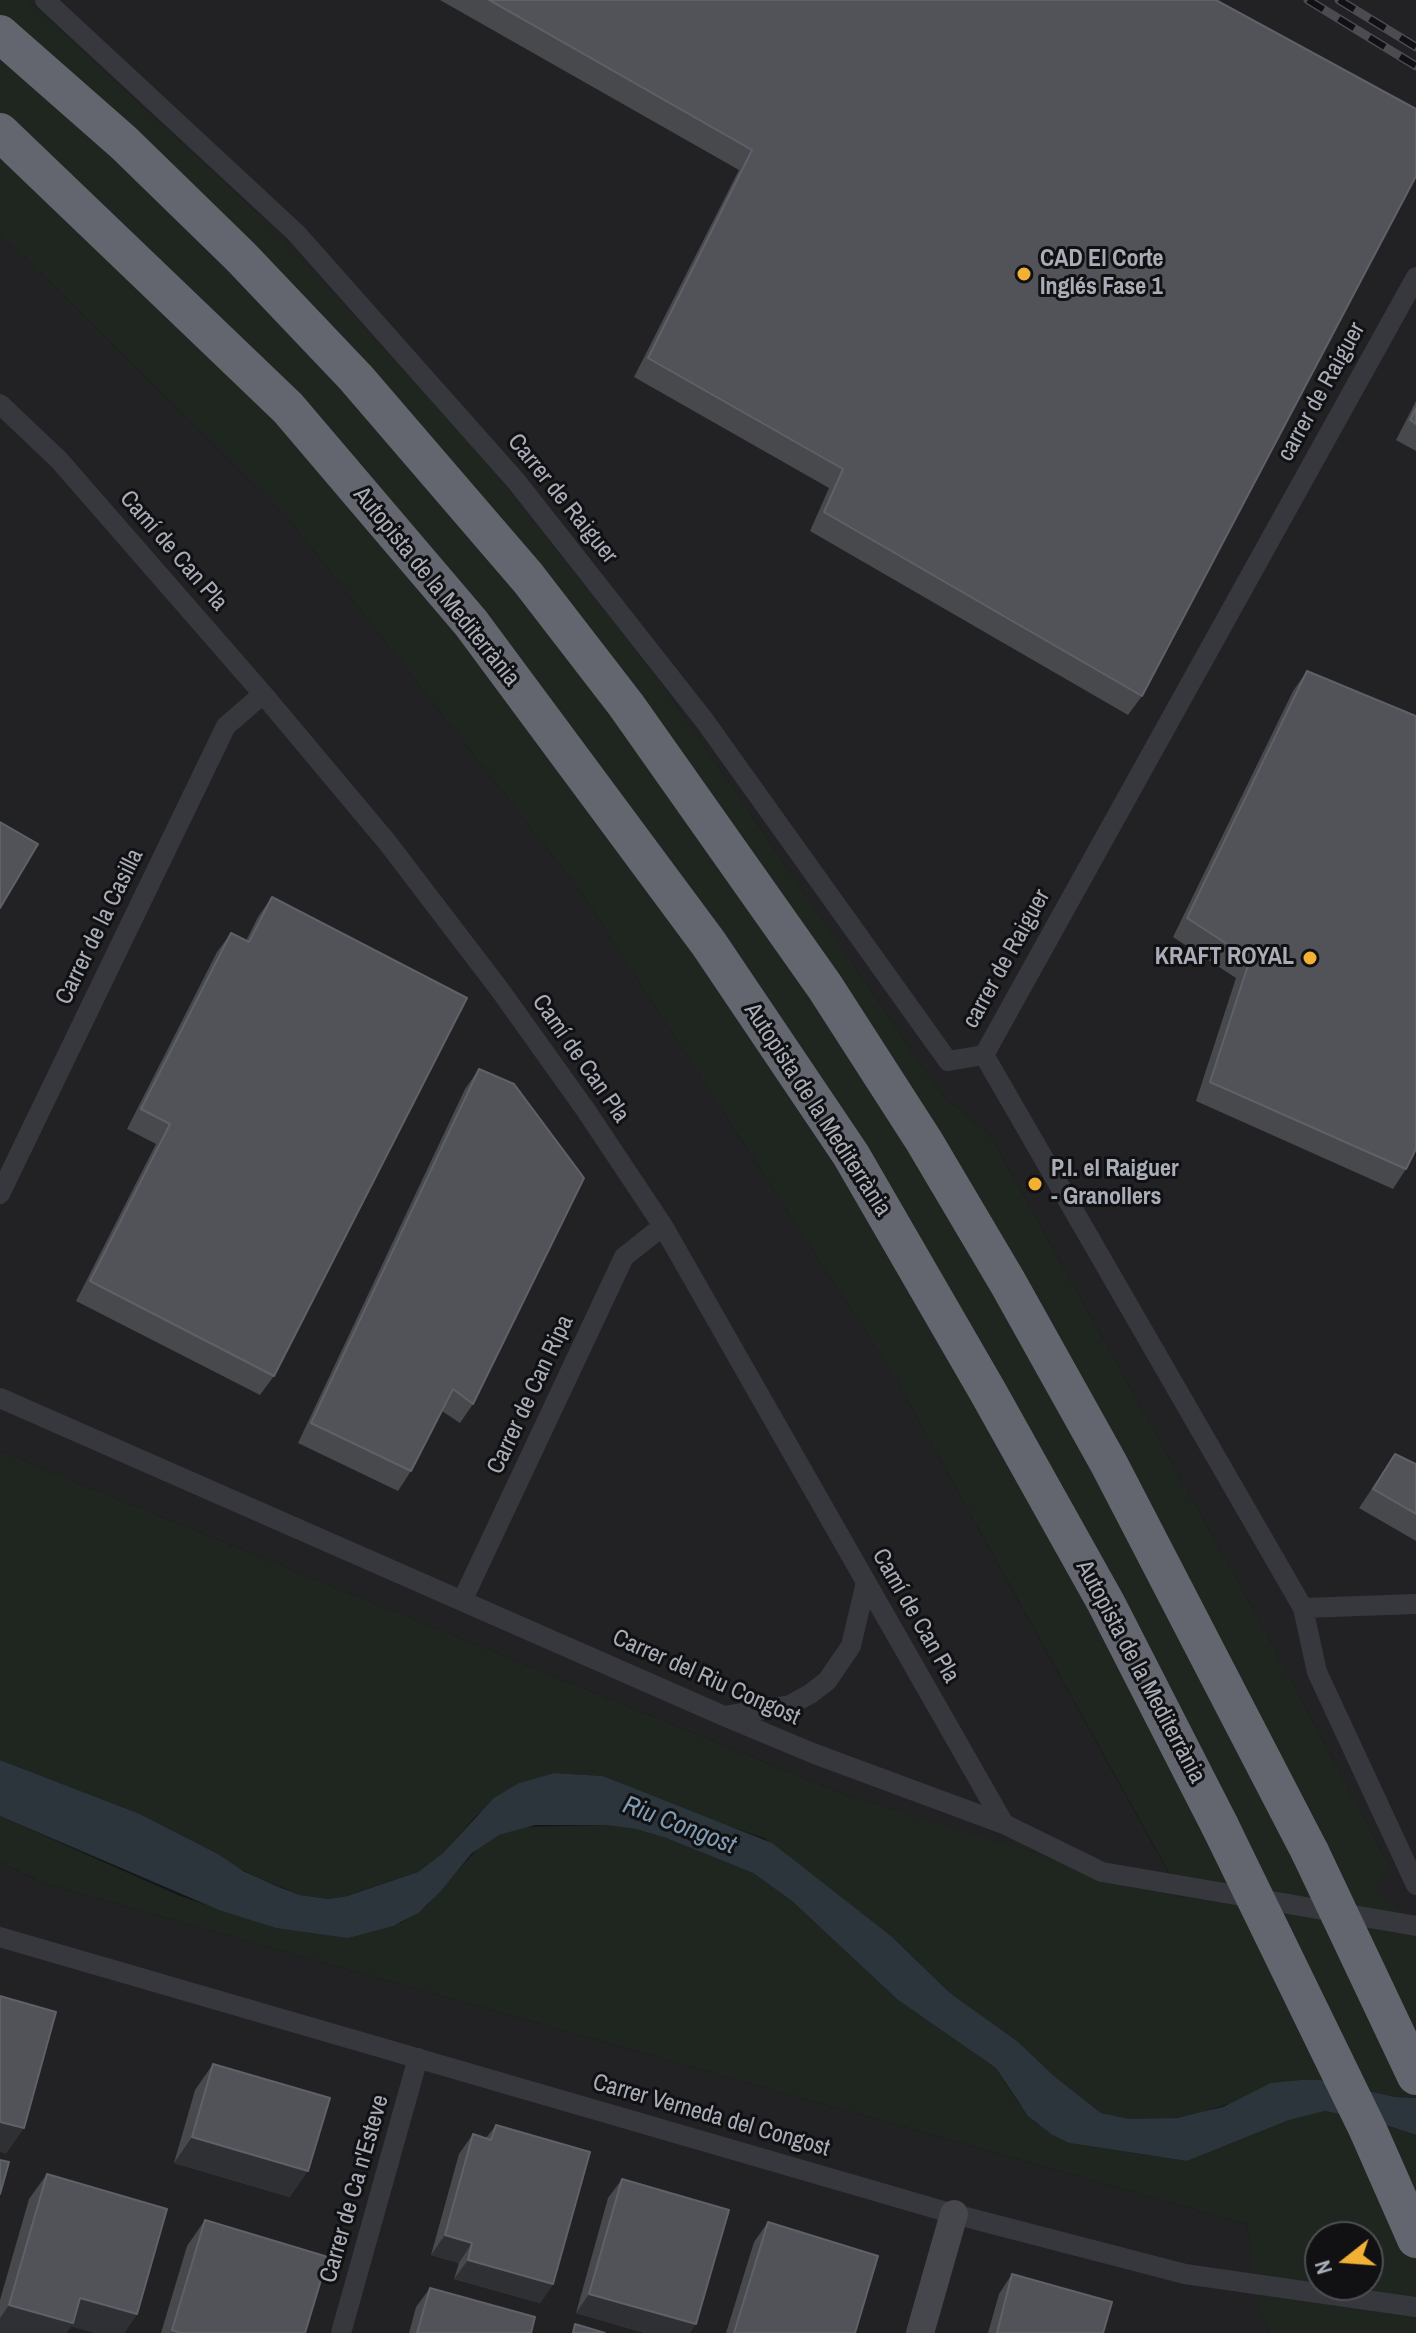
<!DOCTYPE html>
<html>
<head>
<meta charset="utf-8">
<style>
  body { margin:0 }
  #map { position:relative; width:1416px; height:2333px; overflow:hidden; background:#161618; font-family:"Archivo Narrow",sans-serif }
  canvas { display:block }
  .north { position:absolute; left:1304px; top:2221px; width:80px; height:80px; box-sizing:border-box; background:#111113; border:2px solid #4d4f55; border-radius:50%; rotate:253deg; font-size:22px; font-weight:700; line-height:32px; text-align:center; color:#a8adb8 }
  .north::after { content:''; display:block; margin:auto; width:28px; height:36px; background:#f2b134; clip-path:polygon(50% 0,100% 100%,50% 72%,0 100%) }
</style>
</head>
<body>
<div id="map">
<canvas width="1416" height="2333"></canvas>
<div class="north">N</div>
</div>
<script>
const c = document.querySelector('canvas').getContext('2d');
c.lineJoin = 'round';
function paint(path, color) { c.fillStyle = color; c.fill(path, 'evenodd'); }
const shape = rows => new Path2D(rows.map(r => 'M' + r).join(''));
function strokePath(path, color, width, dash) { c.strokeStyle = color; c.lineWidth = width; c.lineCap = dash ? 'butt' : 'round'; c.setLineDash(dash || []); c.stroke(path); }
function label(font, color, halo, rows, align = 'center') {
  c.font = font + ' "Archivo Narrow",sans-serif'; c.lineWidth = 6; c.setLineDash([]); c.textBaseline = 'middle'; c.strokeStyle = halo; c.fillStyle = color; for (const [text, x, y, turn = 0] of rows) {
    c.save(); c.translate(x, y); c.rotate((+turn || 0) * Math.PI / 180); c.textAlign = isNaN(turn) ? turn : align; if (halo) c.strokeText(text, 0, 0); c.fillText(text, 0, 0); c.restore();
  }
}
paint(shape([
  [28,0,1416,0,1416,1925,1374,1889,1389,1865,1257,1616,990,1135,942,1095,659,680,253,209],
  [0,233,289,519,581,892,893,1374,1183,1899,846,1795,0,1451],
  [0,1862,43,1883,1247,2224,1259,2304,1269,2333,0,2333]
]), '#222225');
paint(shape([
  [0,0,28,0,253,209,460,430,659,680,942,1095,990,1135,1257,1616,1389,1865,1375,1889,1416,1925,1416,2098,1395,2097,1320,2080,1300,2080,1271,2084,1231,2103,1195,2115,1159,2120,1130,2119,1101,2113,1054,2076,1017,2041,950,1993,891,1936,764,1838,705,1818,603,1776,554,1773,519,1783,476,1816,443,1853,418,1872,346,1896,328,1899,300,1895,261,1879,234,1866,218,1854,140,1814,0,1760,0,1451,846,1795,1183,1898,893,1374,581,892,289,519,0,233],
  [0,1816,180,1896,276,1928,401,1923,426,1906,481,1845,499,1835,526,1827,605,1825,636,1829,666,1838,753,1873,792,1901,898,2000,996,2068,1017,2101,1036,2123,1069,2143,1187,2161,1289,2120,1325,2111,1383,2124,1416,2135,1416,2333,1269,2333,1258,2304,1247,2224,43,1883,0,1862],
  [1320,2237,1368,2237,1368,2285,1320,2285]
]), '#1e261f');
paint(shape([
  [0,1760,140,1814,218,1854,243,1871,281,1888,300,1895,328,1899,347,1896,418,1872,443,1853,494,1798,519,1783,554,1773,603,1776,772,1843,891,1936,950,1993,1017,2041,1054,2076,1101,2113,1130,2119,1177,2118,1223,2107,1271,2083,1300,2080,1320,2080,1395,2097,1416,2098,1416,2135,1383,2124,1325,2111,1289,2120,1187,2161,1069,2143,1051,2134,1028,2116,996,2068,898,2000,792,1901,753,1873,666,1838,636,1829,605,1825,535,1825,499,1835,472,1853,440,1892,418,1913,393,1926,348,1938,276,1928,219,1910,0,1816]
]), '#2c353c');
strokePath(shape([
  [45,0,296,233,516,481,704,720,948,1061,984,1055],
  [1416,277,984,1055,1303,1608,1317,1672,1416,1885],
  [0,404,59,460,263,694,387,842,500,990,585,1109,663,1226,1004,1824],
  [0,1194,226,726,263,694],
  [0,1398,724,1716,815,1754,1004,1824,1102,1872,1416,1926],
  [463,1599,624,1257,663,1226],
  [1303,1608,1416,1604],
  [724,1716,790,1705,810,1694,827,1681,851,1646,866,1582],
  [0,1937,954,2214,1185,2274,1416,2307],
  [341,2333,418,2058]
]), '#37383d', 20);
strokePath(shape([
  [920,2333,954,2214]
]), '#45474d', 28);
strokePath(shape([
  [0,34,124,143,241,257,356,378,528,578,626,705,825,987,924,1141,1008,1283,1109,1464,1310,1852],
  [0,132,288,408,471,623,709,944,851,1155,988,1392,1106,1603,1220,1826]
]), '#63666e', 38);
const rail = shape([
  [1308,0,1416,66],
  [1339,0,1416,47]
]);
strokePath(rail, '#4a4c52', 9);
strokePath(rail, '#111113', 6, [18]);
strokePath(shape([
  [1220,1826,1368,2130,1416,2239],
  [1310,1852,1416,2076]
]), '#63666e', 38);
paint(shape([
  [440,0,1216,0,1142,696,1128,715,810,531,829,488,634,377,739,170],
  [1416,401,1416,451,1396,440],
  [1307,671,1406,1169,1393,1189,1196,1101,1236,978,1173,937,1293,691],
  [272,897,274,1376,260,1395,76,1301,156,1144,127,1129,217,952,231,933,246,941,258,917],
  [479,1069,473,1404,460,1423,442,1411,411,1471,398,1491,298,1443,465,1089],
  [1395,1454,1416,1464,1416,1541,1359,1508],
  [213,2064,290,2197,174,2163,195,2090],
  [496,2125,553,2284,540,2303,454,2279,459,2263,431,2255,459,2154,473,2134,486,2138],
  [47,2174,137,2314,124,2333,96,2333,71,2326,66,2333,0,2333,0,2300,29,2199],
  [622,2179,690,2333,645,2333,576,2313,608,2198],
  [205,2220,305,2333,161,2333,187,2246],
  [768,2222,855,2333,726,2333,754,2242],
  [1012,2274,1103,2333,988,2333,999,2294],
  [430,2288,531,2333,409,2333,416,2307]
]), '#47494d');
paint(shape([
  [0,2122,24,2128,6,2154,0,2152],
  [192,2137,308,2171,290,2197,174,2163],
  [445,2235,472,2243,459,2263,431,2255],
  [468,2260,553,2284,540,2303,454,2279],
  [589,2294,696,2324,690,2333,645,2333,576,2313],
  [80,2298,137,2314,124,2333,96,2333,71,2326,66,2333,0,2333,0,2318,9,2305]
]), '#2f3033');
const building = shape([
  [489,0,1216,0,1416,109,1416,176,1142,696,824,512,843,469,648,358,752,150,489,0],
  [1416,408,1416,424,1410,420,1416,408],
  [1307,671,1416,716,1416,1149,1406,1169,1210,1082,1250,959,1187,918,1307,671],
  [0,822,38,844,0,908,0,822],
  [272,897,467,998,274,1376,90,1281,170,1124,141,1109,231,933,249,942,272,897],
  [479,1069,514,1084,584,1178,473,1404,453,1389,411,1471,311,1423,479,1069],
  [1395,1454,1416,1464,1416,1514,1373,1489,1395,1454],
  [0,1996,56,2012,24,2128,0,2122,0,1996],
  [213,2064,330,2098,308,2171,192,2137,213,2064],
  [496,2125,590,2152,553,2284,468,2260,472,2243,445,2235,473,2134,491,2140,496,2125],
  [0,2160,9,2162,0,2194,0,2160],
  [47,2174,167,2209,137,2314,80,2298,73,2323,9,2305,47,2174],
  [622,2179,729,2210,696,2324,589,2294,622,2179],
  [205,2220,328,2257,305,2333,181,2333,172,2330,205,2220],
  [768,2222,878,2256,855,2333,734,2333,768,2222],
  [1012,2274,1112,2302,1103,2333,997,2333,1012,2274],
  [430,2288,535,2317,531,2333,417,2333,430,2288],
  [575,2324,605,2333,573,2333,575,2324]
]);
paint(building, '#525359');
strokePath(building, '#5f6168', 2);
for (const [x, y, r, color] of [
  [1024,274,8,"#f2b134"],
  [1310,958,8,"#f2b134"],
  [1035,1184,8,"#f2b134"]
]) { const dot = new Path2D(); dot.arc(x, y, r, 0, 2 * Math.PI); c.fillStyle = color; c.fill(dot); strokePath(dot, '#111113', 3); }
label('bold 24px', '#a8adb8', '#111113', [
  ["CAD El Corte",1040,260],
  ["Inglés Fase 1",1040,288],
  ["KRAFT ROYAL",1294,958,"right"],
  ["P.I. el Raiguer",1051,1170],
  ["- Granollers",1051,1198]
], 'left');
label('24px', '#a8adb8', '#111113', [
  ["carrer de Raiguer",1322,392,-61],
  ["Carrer de Raiguer",562,499,51],
  ["Camí de Can Pla",173,551,49],
  ["Autopista de la Mediterrània",436,587,51],
  ["Carrer de la Casilla",100,927,-64],
  ["carrer de Raiguer",1007,959,-61],
  ["Camí de Can Pla",580,1059,55],
  ["Autopista de la Mediterrània",817,1110,57],
  ["Carrer de Can Ripa",531,1395,-65],
  ["Camí de Can Pla",915,1616,60],
  ["Autopista de la Mediterrània",1140,1672,62],
  ["Carrer del Riu Congost",706,1678,24],
  ["Carrer Verneda del Congost",711,2116,16],
  ["Carrer de Ca n'Esteve",355,2189,-74]
]);
label('italic 26px', '#7f9bb3', '#111113', [
  ["Riu Congost",679,1826,21]
]);
</script>
</body>
</html>
